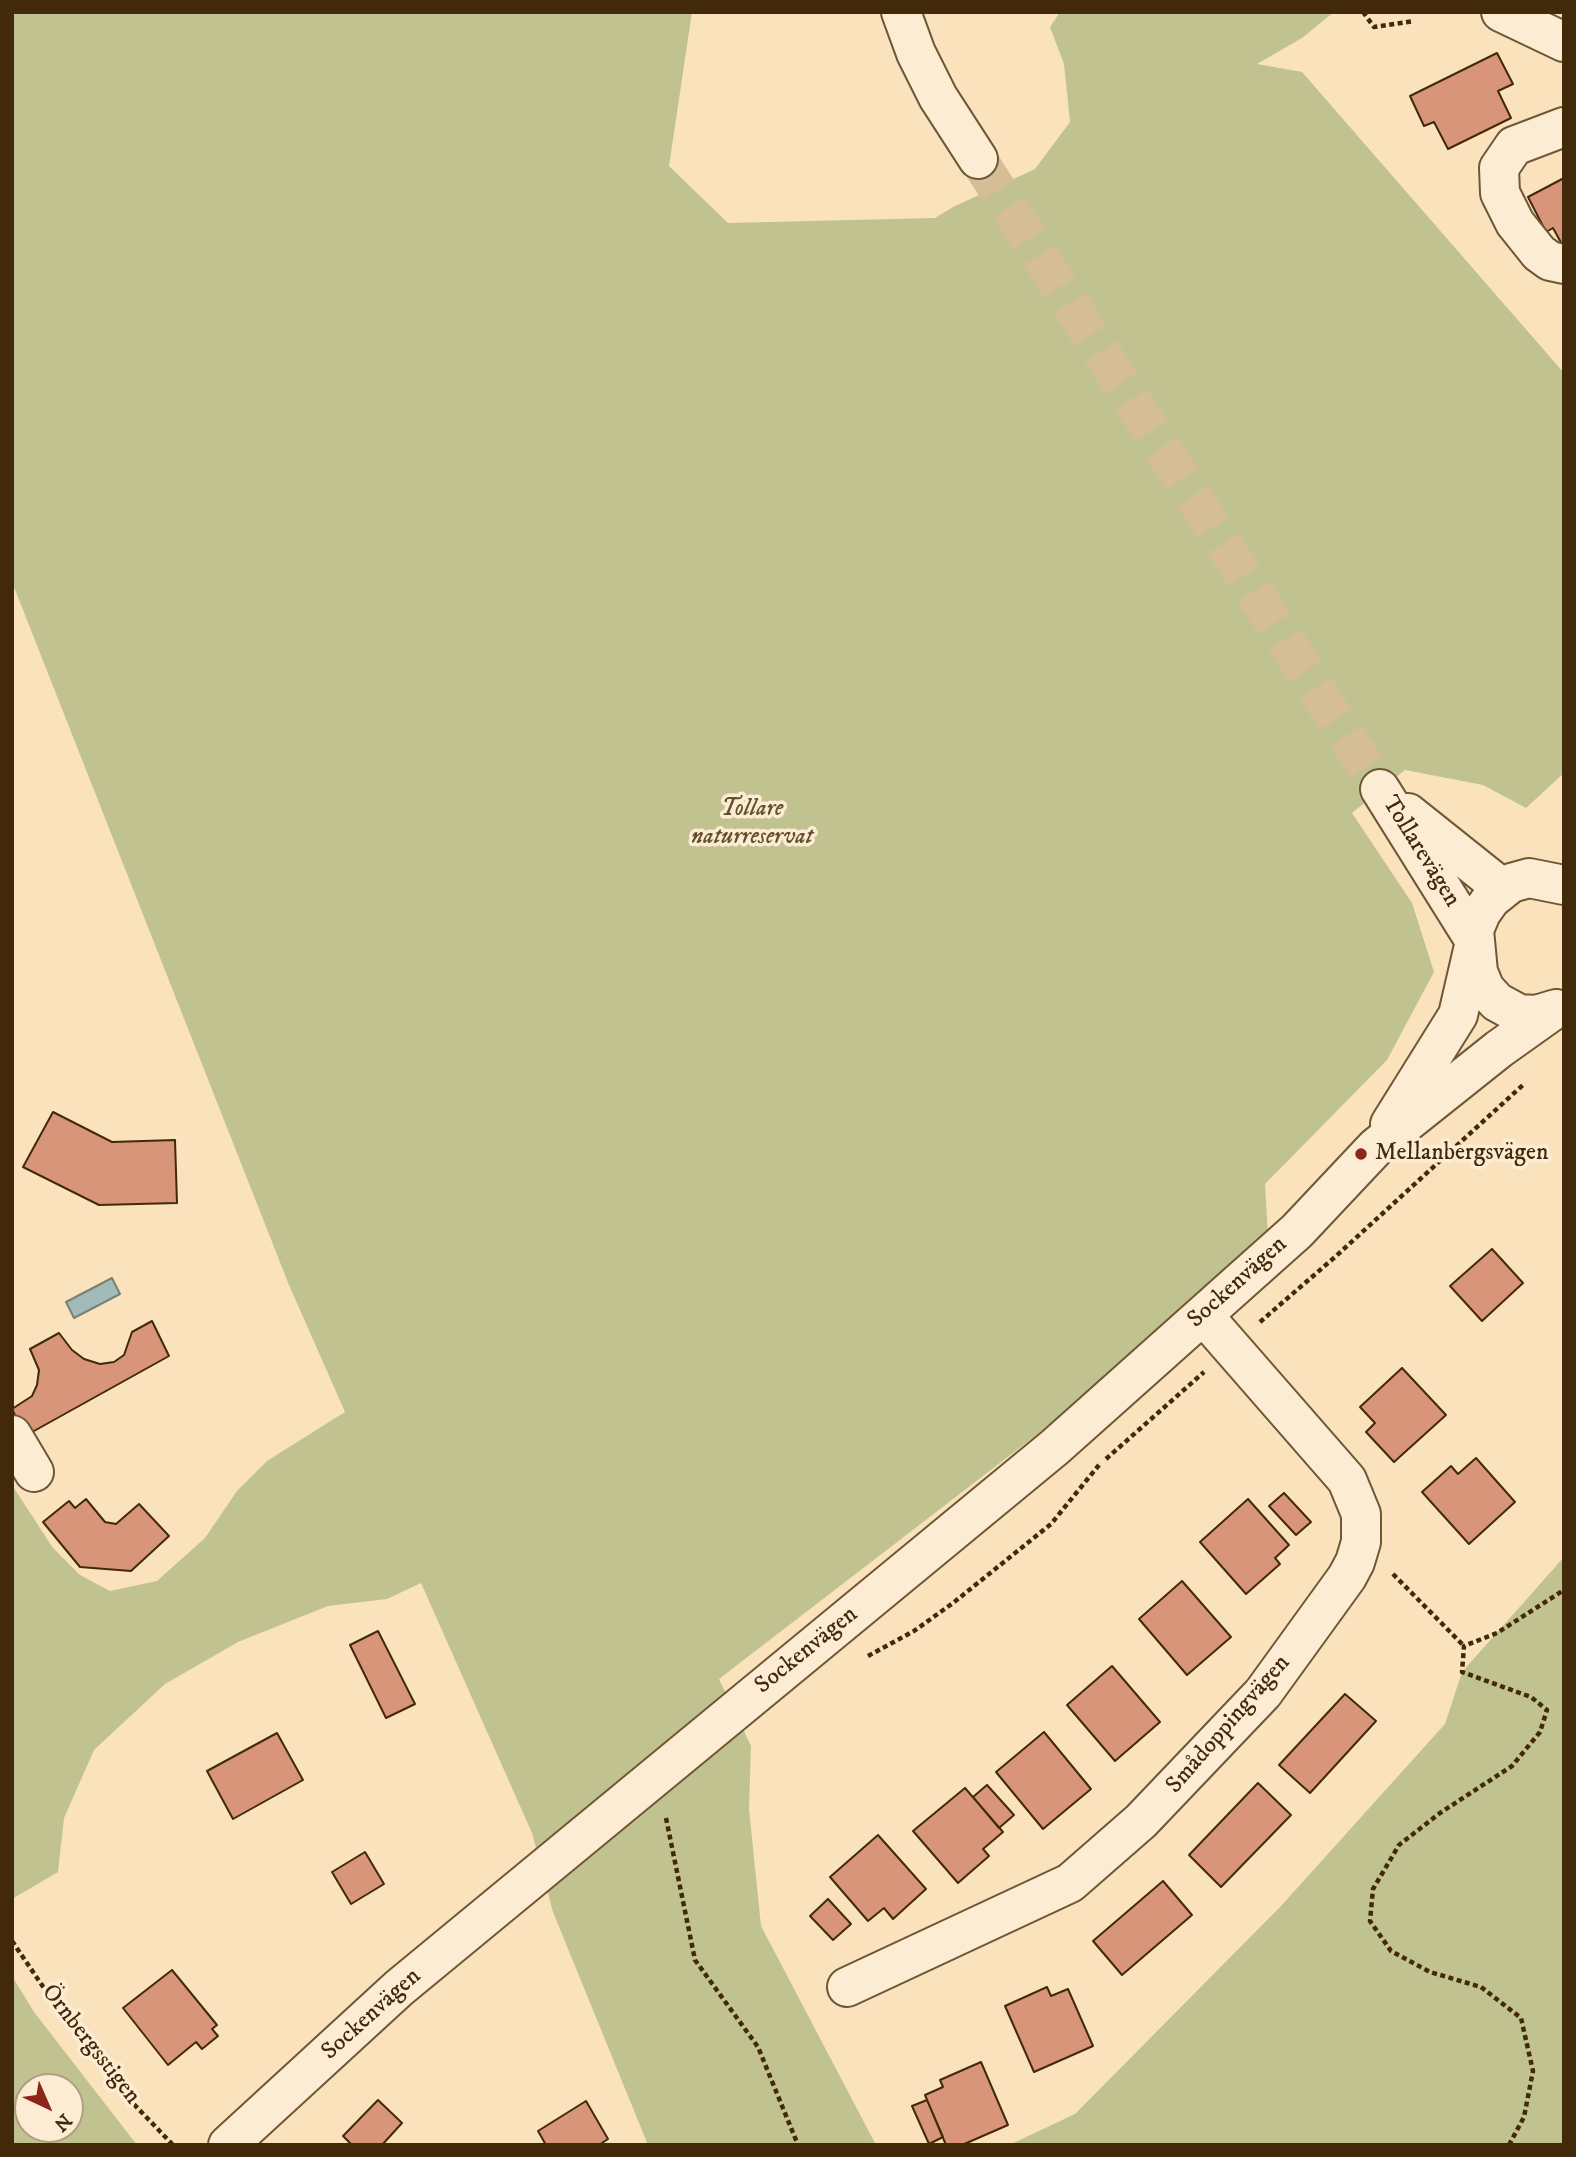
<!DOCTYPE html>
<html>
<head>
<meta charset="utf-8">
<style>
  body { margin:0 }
  #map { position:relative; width:1576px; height:2157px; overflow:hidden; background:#fae2bc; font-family:"IM FELL DW Pica",serif }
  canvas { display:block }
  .frame { position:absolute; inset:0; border:14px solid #41290a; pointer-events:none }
  .north { position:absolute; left:14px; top:2073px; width:70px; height:70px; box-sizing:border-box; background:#fcecd3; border:2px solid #b19e83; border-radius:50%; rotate:136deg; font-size:19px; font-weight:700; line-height:28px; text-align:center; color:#41290a }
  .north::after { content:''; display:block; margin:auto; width:24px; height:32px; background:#8f2418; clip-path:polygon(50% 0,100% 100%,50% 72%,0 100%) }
</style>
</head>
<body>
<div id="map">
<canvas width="1576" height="2157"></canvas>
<div class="frame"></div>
<div class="north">N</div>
</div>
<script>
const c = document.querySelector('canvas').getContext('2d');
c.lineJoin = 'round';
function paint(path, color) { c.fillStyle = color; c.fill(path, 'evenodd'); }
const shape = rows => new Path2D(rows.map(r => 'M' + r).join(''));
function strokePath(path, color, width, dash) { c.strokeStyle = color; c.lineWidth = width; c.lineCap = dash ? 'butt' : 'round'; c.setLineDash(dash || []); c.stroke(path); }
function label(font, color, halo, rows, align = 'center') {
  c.font = font + ' "IM FELL DW Pica",serif'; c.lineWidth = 7; c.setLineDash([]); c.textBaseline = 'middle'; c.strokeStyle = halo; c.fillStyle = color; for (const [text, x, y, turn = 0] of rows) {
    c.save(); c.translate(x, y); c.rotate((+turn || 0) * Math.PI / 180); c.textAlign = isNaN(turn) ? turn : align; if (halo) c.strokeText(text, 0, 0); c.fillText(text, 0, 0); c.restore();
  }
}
paint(shape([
  [12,12,692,12,669,166,728,223,935,218,953,207,1035,169,1070,122,1064,64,1050,27,1060,12,1334,12,1302,38,1257,64,1302,72,1564,373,1564,773,1526,808,1483,785,1405,770,1352,813,1412,903,1434,972,1387,1060,1265,1184,1268,1236,1152,1346,719,1679,751,1746,749,1809,761,1926,876,2145,648,2145,553,1912,532,1833,421,1583,387,1599,328,1606,238,1642,165,1684,94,1750,64,1818,58,1872,12,1899,12,1485,53,1548,80,1575,110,1591,157,1581,205,1538,237,1491,267,1461,345,1412,289,1285,12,582],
  [1564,1557,1564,2145,1009,2145,1075,2114,1281,1906,1445,1724,1462,1672],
  [12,1976,34,2012,137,2145,12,2145],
  [70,2087,70,2129,28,2129,28,2087]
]), '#c0c38f');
const water = shape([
  [112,1278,120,1294,74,1318,66,1302,112,1278]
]);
paint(water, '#a1bcb8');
strokePath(water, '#7b8172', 2);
const building = shape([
  [1497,53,1513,84,1498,91,1511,118,1448,149,1434,122,1424,126,1410,96,1497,53],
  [1564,178,1564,248,1553,228,1546,232,1528,197,1564,178],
  [53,1112,112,1142,175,1140,177,1203,99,1205,23,1167,53,1112],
  [1492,1249,1523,1283,1482,1321,1450,1286,1492,1249],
  [152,1321,169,1356,25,1436,12,1409,32,1396,37,1385,39,1370,30,1349,59,1333,72,1350,84,1359,100,1364,114,1362,124,1355,132,1332,152,1321],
  [1402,1368,1446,1415,1394,1462,1366,1432,1375,1423,1360,1407,1402,1368],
  [1476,1458,1515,1502,1469,1544,1422,1492,1451,1466,1458,1474,1476,1458],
  [1284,1493,1311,1522,1296,1535,1269,1506,1284,1493],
  [86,1499,105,1522,116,1524,139,1504,169,1536,131,1571,80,1567,43,1522,69,1501,75,1508,86,1499],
  [1248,1499,1289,1545,1275,1558,1280,1564,1246,1594,1200,1542,1248,1499],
  [1182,1581,1231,1637,1187,1675,1139,1619,1182,1581],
  [378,1631,415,1704,386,1718,350,1645,378,1631],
  [1112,1666,1160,1722,1115,1761,1067,1705,1112,1666],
  [1345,1694,1376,1721,1310,1793,1279,1765,1345,1694],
  [1044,1732,1091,1789,1043,1829,996,1772,1044,1732],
  [277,1733,303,1780,233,1819,207,1771,277,1733],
  [1258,1783,1291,1815,1221,1887,1189,1855,1258,1783],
  [987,1785,1014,1815,999,1828,973,1797,987,1785],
  [965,1788,1003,1832,983,1849,989,1856,958,1883,913,1831,965,1788],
  [878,1835,926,1889,893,1919,884,1908,868,1921,830,1877,878,1835],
  [365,1852,384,1884,351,1904,332,1872,365,1852],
  [1163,1881,1192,1915,1122,1975,1093,1941,1163,1881],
  [828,1899,851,1924,833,1940,810,1916,828,1899],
  [172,1970,217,2025,212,2029,218,2036,202,2049,196,2042,168,2065,123,2008,172,1970],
  [1047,1987,1051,1996,1068,1989,1093,2046,1034,2072,1005,2006,1047,1987],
  [981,2062,1008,2125,962,2145,946,2145,925,2095,943,2087,940,2080,981,2062],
  [378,2100,402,2123,382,2145,352,2145,343,2136,378,2100],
  [927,2100,943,2137,929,2144,912,2106,927,2100],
  [586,2101,608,2139,599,2145,546,2145,538,2131,586,2101]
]);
paint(building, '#d89579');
strokePath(building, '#41290a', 2);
strokePath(shape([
  [978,159,1380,789]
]), '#d5bd98', 38, [38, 19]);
const minor = shape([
  [901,12,916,53,938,97,978,159],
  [1501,12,1564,42],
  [1564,127,1514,146,1499,168,1500,193,1515,223,1539,253,1550,261,1564,264],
  [1380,789,1475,941],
  [1408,813,1502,888],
  [1556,1009,1536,1015,1519,1014,1497,1002,1485,989,1478,972,1474,930,1481,913,1491,899,1511,883,1529,878,1564,885],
  [1390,1124,1458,1015,1473,950],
  [12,1435,34,1472],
  [847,1987,1070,1883,1141,1821,1263,1693,1347,1577,1355,1562,1361,1542,1361,1514,1347,1480,1203,1315],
  [228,2145,399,1988,1055,1447,1297,1231,1376,1147,1499,1049,1551,1012]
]);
strokePath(minor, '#6f5736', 42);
strokePath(shape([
  [1363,12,1374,27,1414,21],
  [1260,1322,1335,1257,1524,1084],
  [1106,1459,1204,1372],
  [1393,1574,1464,1646],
  [868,1656,914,1631,953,1603,1051,1524,1099,1465],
  [666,1818,695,1960,758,2047,798,2145],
  [12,1941,65,2019,127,2097,173,2145],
  [1509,2145,1524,2117,1533,2071,1521,2018,1481,1987,1430,1972,1391,1951,1370,1921,1373,1889,1399,1845,1440,1813,1512,1766,1540,1732,1547,1710,1531,1697,1462,1672,1464,1646,1497,1633,1564,1590]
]), '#41290a', 4.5, [5, 3.5]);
strokePath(minor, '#fcecd3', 38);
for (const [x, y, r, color] of [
  [1361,1154,7,"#8f2418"]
]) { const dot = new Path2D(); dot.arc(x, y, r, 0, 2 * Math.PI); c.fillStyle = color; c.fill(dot); strokePath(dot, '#fcecd3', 2.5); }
label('italic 24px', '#61502b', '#fcecd3', [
  ["Tollare",752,810],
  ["naturreservat",752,838]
]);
label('24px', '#41290a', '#fcecd3', [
  ["Tollarevägen",1420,852,58],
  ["Sockenvägen",1238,1283,-42],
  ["Sockenvägen",807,1651,-39],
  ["Smådoppingvägen",1229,1725,-49],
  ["Sockenvägen",372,2015,-42],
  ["Örnbergsstigen",90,2045,52]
]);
label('24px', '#41290a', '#fcecd3', [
  ["Mellanbergsvägen",1375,1154]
], 'left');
</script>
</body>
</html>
